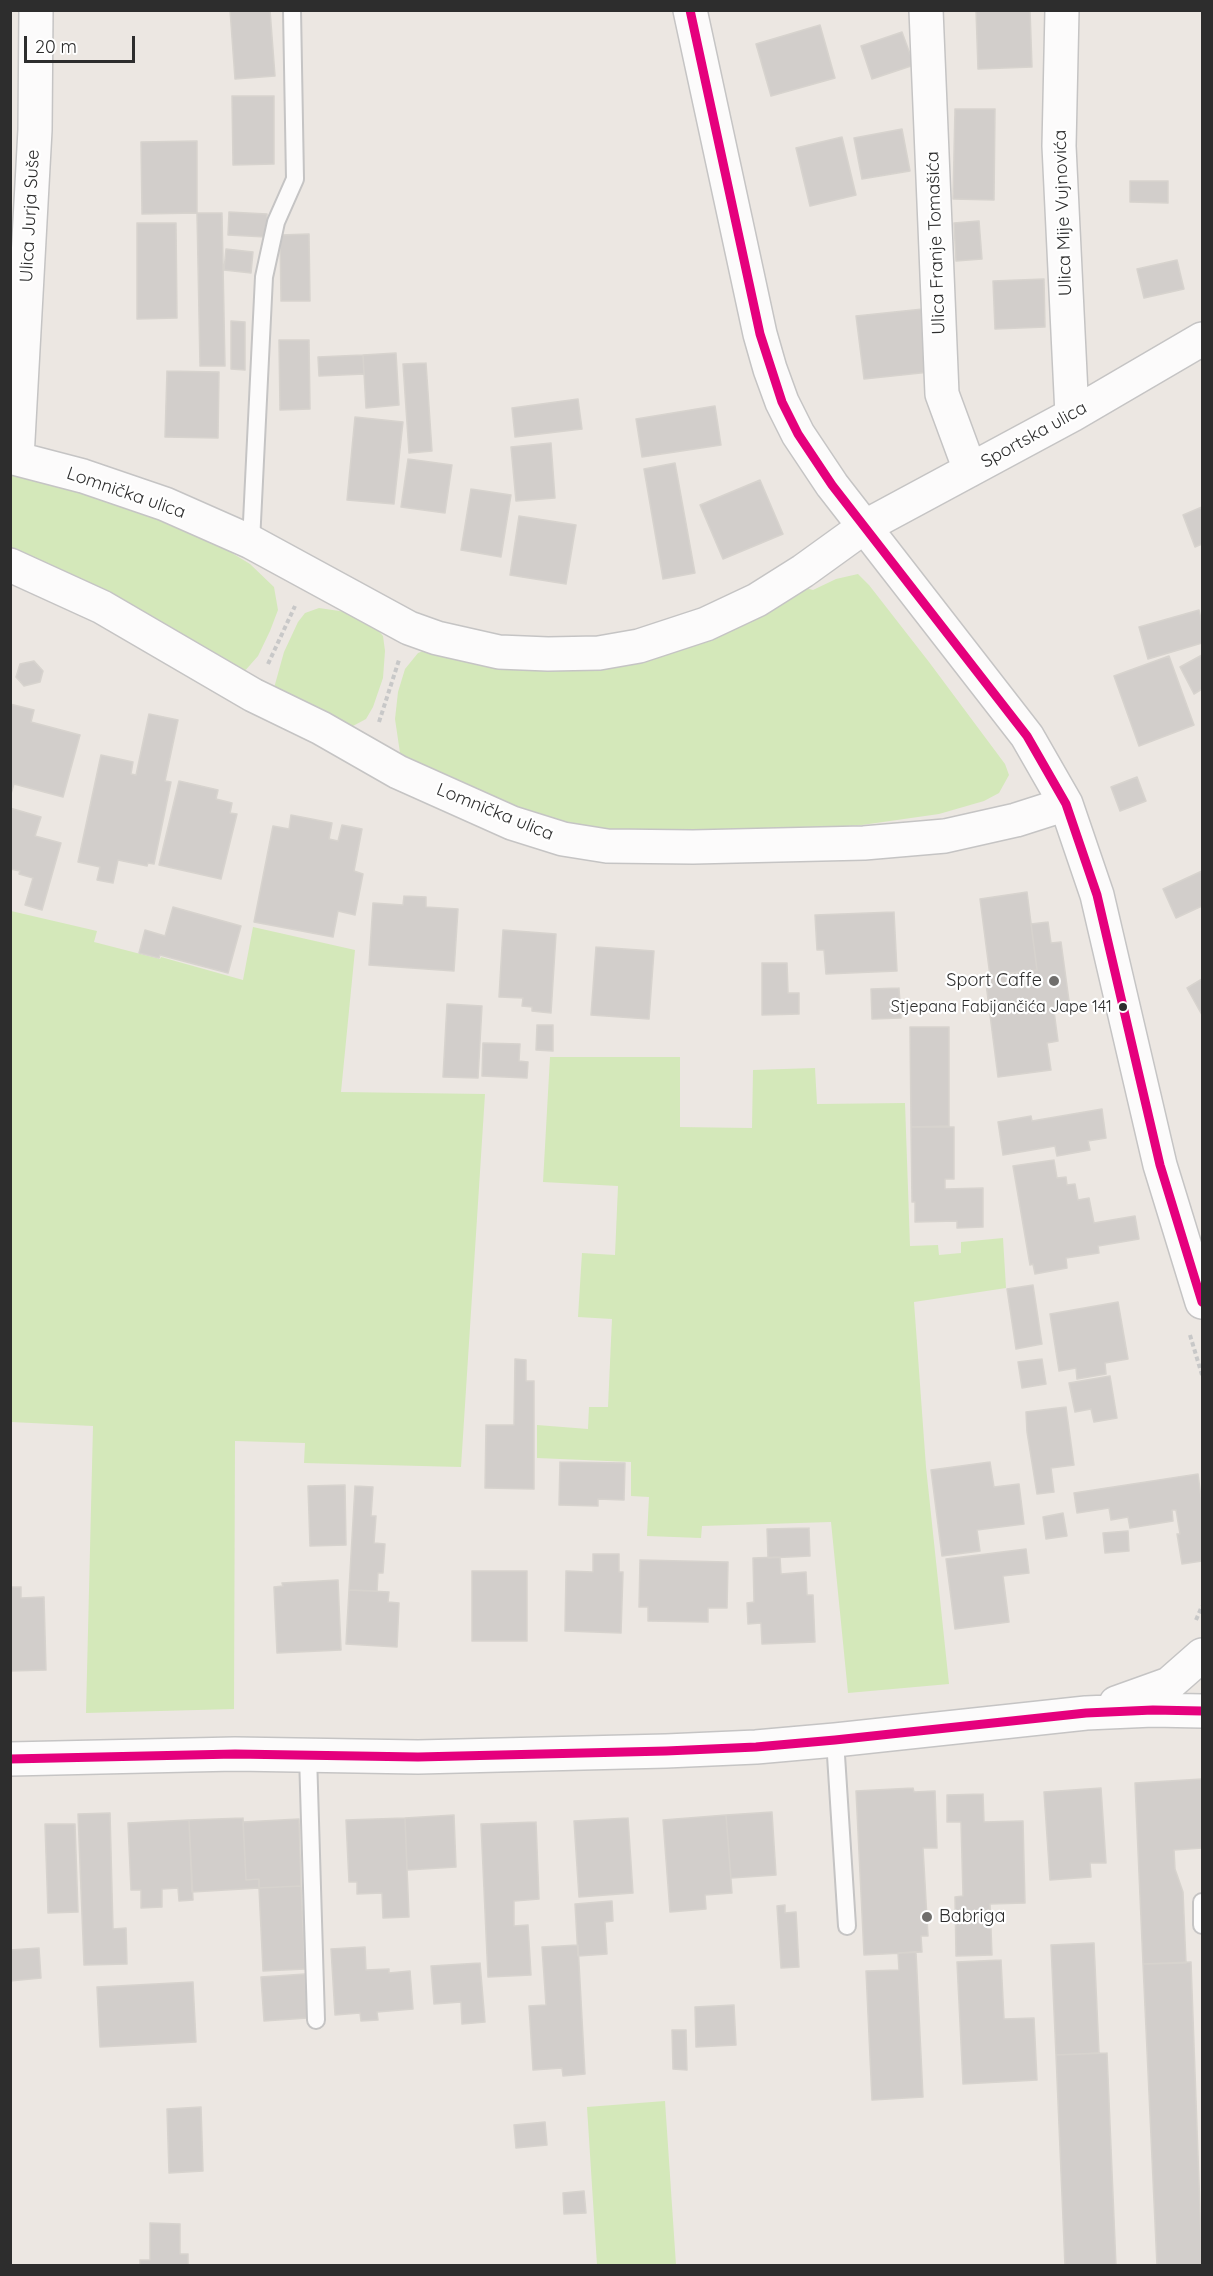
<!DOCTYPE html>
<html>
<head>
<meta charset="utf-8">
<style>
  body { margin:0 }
  #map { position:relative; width:1213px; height:2276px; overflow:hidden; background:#ece7e2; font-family:Quicksand,sans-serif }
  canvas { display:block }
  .frame { position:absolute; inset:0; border:12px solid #2d2d2d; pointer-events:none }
  .scale { position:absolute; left:24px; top:36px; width:111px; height:27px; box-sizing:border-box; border:3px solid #2d2d2d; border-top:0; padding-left:8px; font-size:18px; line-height:21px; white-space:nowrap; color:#2d2d2d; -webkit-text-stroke:4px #fff; paint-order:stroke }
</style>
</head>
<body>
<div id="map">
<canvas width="1213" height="2276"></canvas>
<div class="frame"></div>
<div class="scale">20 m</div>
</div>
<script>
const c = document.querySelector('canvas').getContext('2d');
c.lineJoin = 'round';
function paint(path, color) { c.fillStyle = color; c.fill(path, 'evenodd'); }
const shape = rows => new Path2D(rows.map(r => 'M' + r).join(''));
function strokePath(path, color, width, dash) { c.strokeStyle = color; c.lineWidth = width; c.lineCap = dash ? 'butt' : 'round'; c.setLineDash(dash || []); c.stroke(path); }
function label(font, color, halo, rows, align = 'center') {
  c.font = font + ' Quicksand,sans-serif'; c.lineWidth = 4.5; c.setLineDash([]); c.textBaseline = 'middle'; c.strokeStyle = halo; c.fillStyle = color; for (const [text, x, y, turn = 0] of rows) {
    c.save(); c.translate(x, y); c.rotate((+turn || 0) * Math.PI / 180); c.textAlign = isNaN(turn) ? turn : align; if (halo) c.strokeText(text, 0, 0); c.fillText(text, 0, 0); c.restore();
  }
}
paint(shape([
  [10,470,38,476,199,533,250,564,274,587,278,610,270,631,258,656,243,673,11,554],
  [858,574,869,585,929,662,1005,764,1009,775,999,793,984,801,939,814,862,825,695,835,610,833,515,811,409,763,400,753,395,719,398,692,405,669,418,653,431,648,543,666,806,588,813,590,836,579],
  [319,608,353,613,370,621,383,636,385,651,383,678,373,707,366,719,353,726,336,723,274,688,284,652,298,622,305,613],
  [11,911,97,931,94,942,160,959,161,957,243,980,253,927,355,950,341,1092,485,1094,461,1467,304,1463,305,1443,235,1441,234,1709,86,1713,93,1426,11,1422],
  [550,1057,680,1057,680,1127,752,1128,753,1070,815,1068,817,1104,905,1103,910,1246,938,1245,939,1255,961,1253,961,1242,1003,1238,1006,1288,914,1302,926,1467,949,1684,848,1693,831,1522,702,1526,701,1538,647,1536,649,1497,631,1496,631,1462,537,1458,537,1425,588,1429,589,1407,608,1407,612,1319,578,1317,582,1253,615,1255,618,1186,543,1182],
  [665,2101,676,2265,597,2265,587,2107]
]), '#d4e8ba');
const building = shape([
  [230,10,270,10,275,76,235,79,230,10],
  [976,10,1030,10,1032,67,978,69,976,10],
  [820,25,835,78,771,96,756,44,820,25],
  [902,32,914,65,872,79,861,46,902,32],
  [232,96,274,96,274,164,233,165,232,96],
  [955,109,995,109,994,200,953,199,955,109],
  [902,129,910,171,862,179,854,138,902,129],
  [842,137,856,195,810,206,796,148,842,137],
  [197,141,197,213,142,214,141,142,197,141],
  [1130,181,1168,181,1168,203,1130,202,1130,181],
  [229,212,267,214,266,237,228,235,229,212],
  [197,213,222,213,225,366,200,366,197,213],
  [979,221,982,259,956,261,954,223,979,221],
  [137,223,176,223,177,318,137,319,137,223],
  [309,234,310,301,281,301,280,235,309,234],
  [226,249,253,252,251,273,224,270,226,249],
  [1177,260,1184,289,1144,298,1137,269,1177,260],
  [1044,279,1045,327,995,329,993,281,1044,279],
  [923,309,930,372,864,379,856,316,923,309],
  [231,321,245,322,245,370,231,369,231,321],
  [279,340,309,340,310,409,280,410,279,340],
  [396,353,399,405,366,408,363,355,396,353],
  [363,355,364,374,319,376,318,357,363,355],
  [426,363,432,451,409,453,403,364,426,363],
  [167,371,219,372,218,438,165,437,167,371],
  [578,399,582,429,515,437,512,408,578,399],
  [715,406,721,445,642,457,636,419,715,406],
  [355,417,403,422,394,504,347,500,355,417],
  [551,443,555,498,516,501,511,447,551,443],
  [408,459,452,465,445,513,401,507,408,459],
  [675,463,695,573,663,579,644,469,675,463],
  [760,480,783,534,723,559,700,505,760,480],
  [471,489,511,495,501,557,461,550,471,489],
  [1202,507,1202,544,1195,547,1183,515,1202,507],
  [519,516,576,525,566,584,510,575,519,516],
  [1199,610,1202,623,1202,643,1148,659,1139,627,1199,610],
  [1202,655,1202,689,1194,694,1180,667,1202,655],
  [1169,656,1194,725,1139,746,1114,676,1169,656],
  [34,661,43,671,40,682,24,686,16,677,20,664,34,661],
  [10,704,34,710,31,722,80,735,63,797,14,784,10,797,10,704],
  [149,714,178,720,165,781,171,782,154,864,148,863,147,866,118,860,113,883,97,880,100,867,78,862,101,755,133,762,131,774,136,775,149,714],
  [1137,777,1146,801,1120,811,1111,787,1137,777],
  [179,781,218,790,216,799,232,803,230,813,237,814,221,879,159,865,179,781],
  [10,808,41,817,35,836,61,843,42,910,25,905,33,878,19,874,20,871,10,869,10,808],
  [291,815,332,823,329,839,338,841,342,825,362,829,354,871,363,874,355,915,338,911,333,937,254,922,273,826,289,829,291,815],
  [1202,871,1202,906,1176,918,1163,889,1202,871],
  [1027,892,1037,970,990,976,980,899,1027,892],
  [404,896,426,897,426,907,458,909,454,971,369,965,373,903,403,905,404,896],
  [173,907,241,926,228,973,160,955,159,958,139,953,145,930,165,936,173,907],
  [894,912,897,971,826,974,824,950,817,950,815,915,894,912],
  [1048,922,1051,943,1061,942,1070,1008,1054,1011,1058,1041,1047,1043,1051,1070,998,1077,985,976,1037,970,1031,924,1048,922],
  [503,930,556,934,551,1013,532,1011,532,1007,522,1006,523,998,499,997,503,930],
  [596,947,654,951,649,1019,591,1015,596,947],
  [762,963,787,963,788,993,799,993,799,1014,762,1015,762,963],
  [1202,979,1202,1015,1187,988,1202,979],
  [899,988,901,1018,872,1019,871,989,899,988],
  [447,1004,482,1006,478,1078,443,1077,447,1004],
  [537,1025,553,1025,553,1051,536,1050,537,1025],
  [910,1027,949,1027,949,1126,911,1127,910,1027],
  [483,1043,520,1044,519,1061,528,1062,527,1078,482,1076,483,1043],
  [1102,1109,1106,1138,1088,1141,1090,1150,1057,1156,1055,1146,1003,1155,998,1122,1031,1116,1032,1121,1102,1109],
  [911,1127,954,1127,954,1179,945,1179,945,1189,983,1188,983,1227,957,1228,957,1221,915,1222,915,1202,912,1202,911,1127],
  [1054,1160,1057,1178,1066,1177,1067,1185,1075,1184,1078,1200,1089,1198,1094,1223,1135,1216,1139,1239,1098,1246,1099,1253,1066,1258,1067,1268,1035,1274,1033,1264,1030,1265,1013,1166,1054,1160],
  [1033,1285,1042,1344,1016,1349,1007,1289,1033,1285],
  [1118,1302,1128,1359,1105,1363,1106,1374,1077,1379,1076,1368,1059,1371,1050,1314,1118,1302],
  [515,1359,526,1360,526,1381,534,1381,534,1489,485,1488,486,1425,514,1425,515,1359],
  [1042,1359,1046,1384,1022,1388,1018,1362,1042,1359],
  [1110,1376,1117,1418,1094,1422,1091,1409,1075,1412,1069,1383,1110,1376],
  [1066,1407,1074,1465,1051,1468,1054,1492,1037,1494,1027,1432,1026,1412,1066,1407],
  [560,1462,625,1463,624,1500,598,1499,598,1506,559,1505,560,1462],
  [990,1462,994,1487,1019,1484,1024,1524,977,1530,980,1551,942,1556,931,1470,990,1462],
  [1198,1474,1202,1505,1202,1561,1182,1564,1177,1534,1180,1534,1176,1510,1172,1510,1173,1521,1130,1528,1128,1517,1111,1520,1109,1508,1077,1513,1074,1493,1198,1474],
  [345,1485,346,1545,310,1546,308,1486,345,1485],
  [355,1486,373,1487,371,1516,376,1516,374,1543,385,1544,383,1573,378,1573,377,1591,349,1590,355,1486],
  [1063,1513,1067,1536,1046,1539,1043,1517,1063,1513],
  [809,1528,810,1556,768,1558,767,1529,809,1528],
  [1128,1531,1129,1551,1105,1553,1103,1533,1128,1531],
  [1026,1549,1029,1573,1003,1576,1009,1622,955,1629,946,1559,1026,1549],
  [593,1554,619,1554,619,1572,623,1572,621,1633,565,1631,566,1571,593,1572,593,1554],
  [780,1557,781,1574,806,1572,807,1595,813,1595,815,1642,762,1644,761,1623,748,1624,747,1603,754,1602,753,1558,780,1557],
  [640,1560,728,1562,727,1608,708,1608,708,1622,648,1621,648,1607,639,1607,640,1560],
  [472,1571,527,1571,527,1641,472,1641,472,1571],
  [338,1580,341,1650,277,1653,274,1587,283,1586,282,1583,338,1580],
  [10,1587,21,1587,21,1598,44,1597,46,1670,10,1671,10,1587],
  [349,1590,389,1592,388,1602,399,1603,397,1647,346,1644,349,1590],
  [1202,1779,1202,1848,1174,1850,1175,1869,1183,1892,1186,1963,1143,1964,1135,1783,1202,1779],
  [913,1788,914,1792,935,1791,937,1848,923,1848,928,1936,921,1936,922,1952,864,1955,856,1791,913,1788],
  [1101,1788,1106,1863,1090,1863,1091,1877,1050,1880,1044,1792,1101,1788],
  [983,1794,984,1822,1023,1821,1025,1903,990,1904,992,1955,956,1956,955,1897,963,1896,961,1822,947,1822,947,1795,983,1794],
  [772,1812,776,1875,731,1878,726,1815,772,1812],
  [110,1813,113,1929,126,1928,127,1964,84,1965,78,1814,110,1813],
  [454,1815,456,1867,407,1870,405,1818,454,1815],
  [726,1815,732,1893,705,1895,706,1909,670,1912,663,1820,726,1815],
  [243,1818,246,1880,259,1879,259,1888,192,1892,189,1820,243,1818],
  [405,1818,409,1917,383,1918,382,1893,357,1894,357,1882,349,1882,346,1820,405,1818],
  [628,1818,633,1893,579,1897,574,1821,628,1818],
  [299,1819,301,1886,259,1888,259,1879,246,1880,243,1822,299,1819],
  [189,1820,193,1900,179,1901,178,1888,162,1889,162,1907,141,1908,141,1890,131,1890,128,1823,189,1820],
  [536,1822,539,1899,514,1901,514,1926,528,1925,531,1975,488,1977,481,1824,536,1822],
  [45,1824,75,1824,78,1912,48,1913,45,1824],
  [301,1886,305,1969,263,1971,259,1888,301,1886],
  [612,1901,613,1921,605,1922,607,1954,578,1956,575,1904,612,1901],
  [785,1905,785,1913,796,1912,799,1967,781,1968,777,1906,785,1905],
  [1094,1943,1099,2053,1056,2055,1051,1945,1094,1943],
  [578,1945,585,2074,563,2076,562,2068,533,2070,529,2006,546,2005,542,1947,578,1945],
  [365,1947,366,1970,389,1969,389,1973,410,1971,413,2009,377,2012,378,2020,361,2021,360,2013,335,2015,331,1949,365,1947],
  [39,1948,41,1978,10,1981,10,1950,39,1948],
  [916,1952,923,2097,872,2100,866,1971,899,1970,898,1953,916,1952],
  [1001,1960,1004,2019,1034,2018,1037,2080,963,2084,957,1962,1001,1960],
  [1191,1962,1202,2266,1157,2266,1143,1964,1191,1962],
  [480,1963,485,2022,462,2024,461,2002,434,2004,431,1966,480,1963],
  [305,1974,307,2018,264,2021,261,1977,305,1974],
  [193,1982,196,2042,100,2047,97,1987,193,1982],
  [734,2005,736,2045,696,2047,695,2007,734,2005],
  [672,2030,686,2030,687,2070,673,2069,672,2030],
  [1107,2053,1116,2266,1065,2266,1056,2055,1107,2053],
  [201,2107,203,2171,169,2173,167,2109,201,2107],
  [545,2122,547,2145,516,2148,514,2125,545,2122],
  [584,2191,586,2213,564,2214,563,2193,584,2191],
  [150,2223,180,2224,180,2254,188,2254,188,2266,140,2266,140,2260,150,2260,150,2223]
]);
paint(building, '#d2cecb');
strokePath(building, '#d7d3ce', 1.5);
const lane = shape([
  [251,542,264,277,276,222,295,179,292,10],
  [835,1740,847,1926],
  [308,1755,316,2020],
  [1202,1902,1202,1925]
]);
const street = shape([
  [690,10,760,334,770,369,782,402,798,434,832,485,1027,736,1066,804,1097,895,1160,1165,1202,1302],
  [926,10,942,394,970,470],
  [1062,10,1059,146,1072,415],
  [10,457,83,476,165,504,251,542,409,628,437,638,499,652,548,654,599,653,639,646,706,624,757,600,803,571,864,527,1072,415,1202,339],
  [17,458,35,130,36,10],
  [10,565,102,607,253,695,321,728,398,772,512,823,563,839,607,846,693,847,864,843,945,836,1016,820,1066,804],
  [1116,1703,1169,1684,1202,1655],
  [10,1759,235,1754,418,1757,666,1751,756,1747,835,1740,1086,1713,1153,1710,1202,1711]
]);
strokePath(lane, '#c5c4c4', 20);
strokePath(street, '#c5c4c4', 36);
strokePath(shape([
  [268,664,295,606],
  [379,722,399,660],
  [1190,1335,1202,1375],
  [1196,1620,1202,1606]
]), '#c8c8c8', 4, [4.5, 3]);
strokePath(lane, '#fcfbfb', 16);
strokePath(street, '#fcfbfb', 33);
strokePath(shape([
  [690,10,760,334,782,402,798,434,832,485,1027,736,1066,804,1097,895,1160,1165,1202,1302],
  [10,1759,235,1754,418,1757,666,1751,756,1747,835,1740,1086,1713,1153,1710,1202,1711]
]), '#e5007d', 9);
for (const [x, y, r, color] of [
  [1054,981,6,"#706e6c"],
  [1123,1007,5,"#2d2d2d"],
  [927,1917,6,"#706e6c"]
]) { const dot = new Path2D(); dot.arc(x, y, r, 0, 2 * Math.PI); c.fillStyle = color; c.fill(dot); strokePath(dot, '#fff', 2); }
label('16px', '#2d2d2d', '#fff', [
  ["Stjepana Fabijančića Jape 141",1112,1007]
], 'right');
label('18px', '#2d2d2d', '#fff', [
  ["Ulica Mije Vujnovića",1063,213,-92],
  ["Ulica Jurja Suše",30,216,-87],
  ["Ulica Franje Tomašića",936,243,-92],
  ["Sportska ulica",1034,435,-29],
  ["Lomnička ulica",126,493,19],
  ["Lomnička ulica",495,812,22]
]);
label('18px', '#2d2d2d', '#fff', [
  ["Sport Caffe",1042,981],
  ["Babriga",939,1917,"left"]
], 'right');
</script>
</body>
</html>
